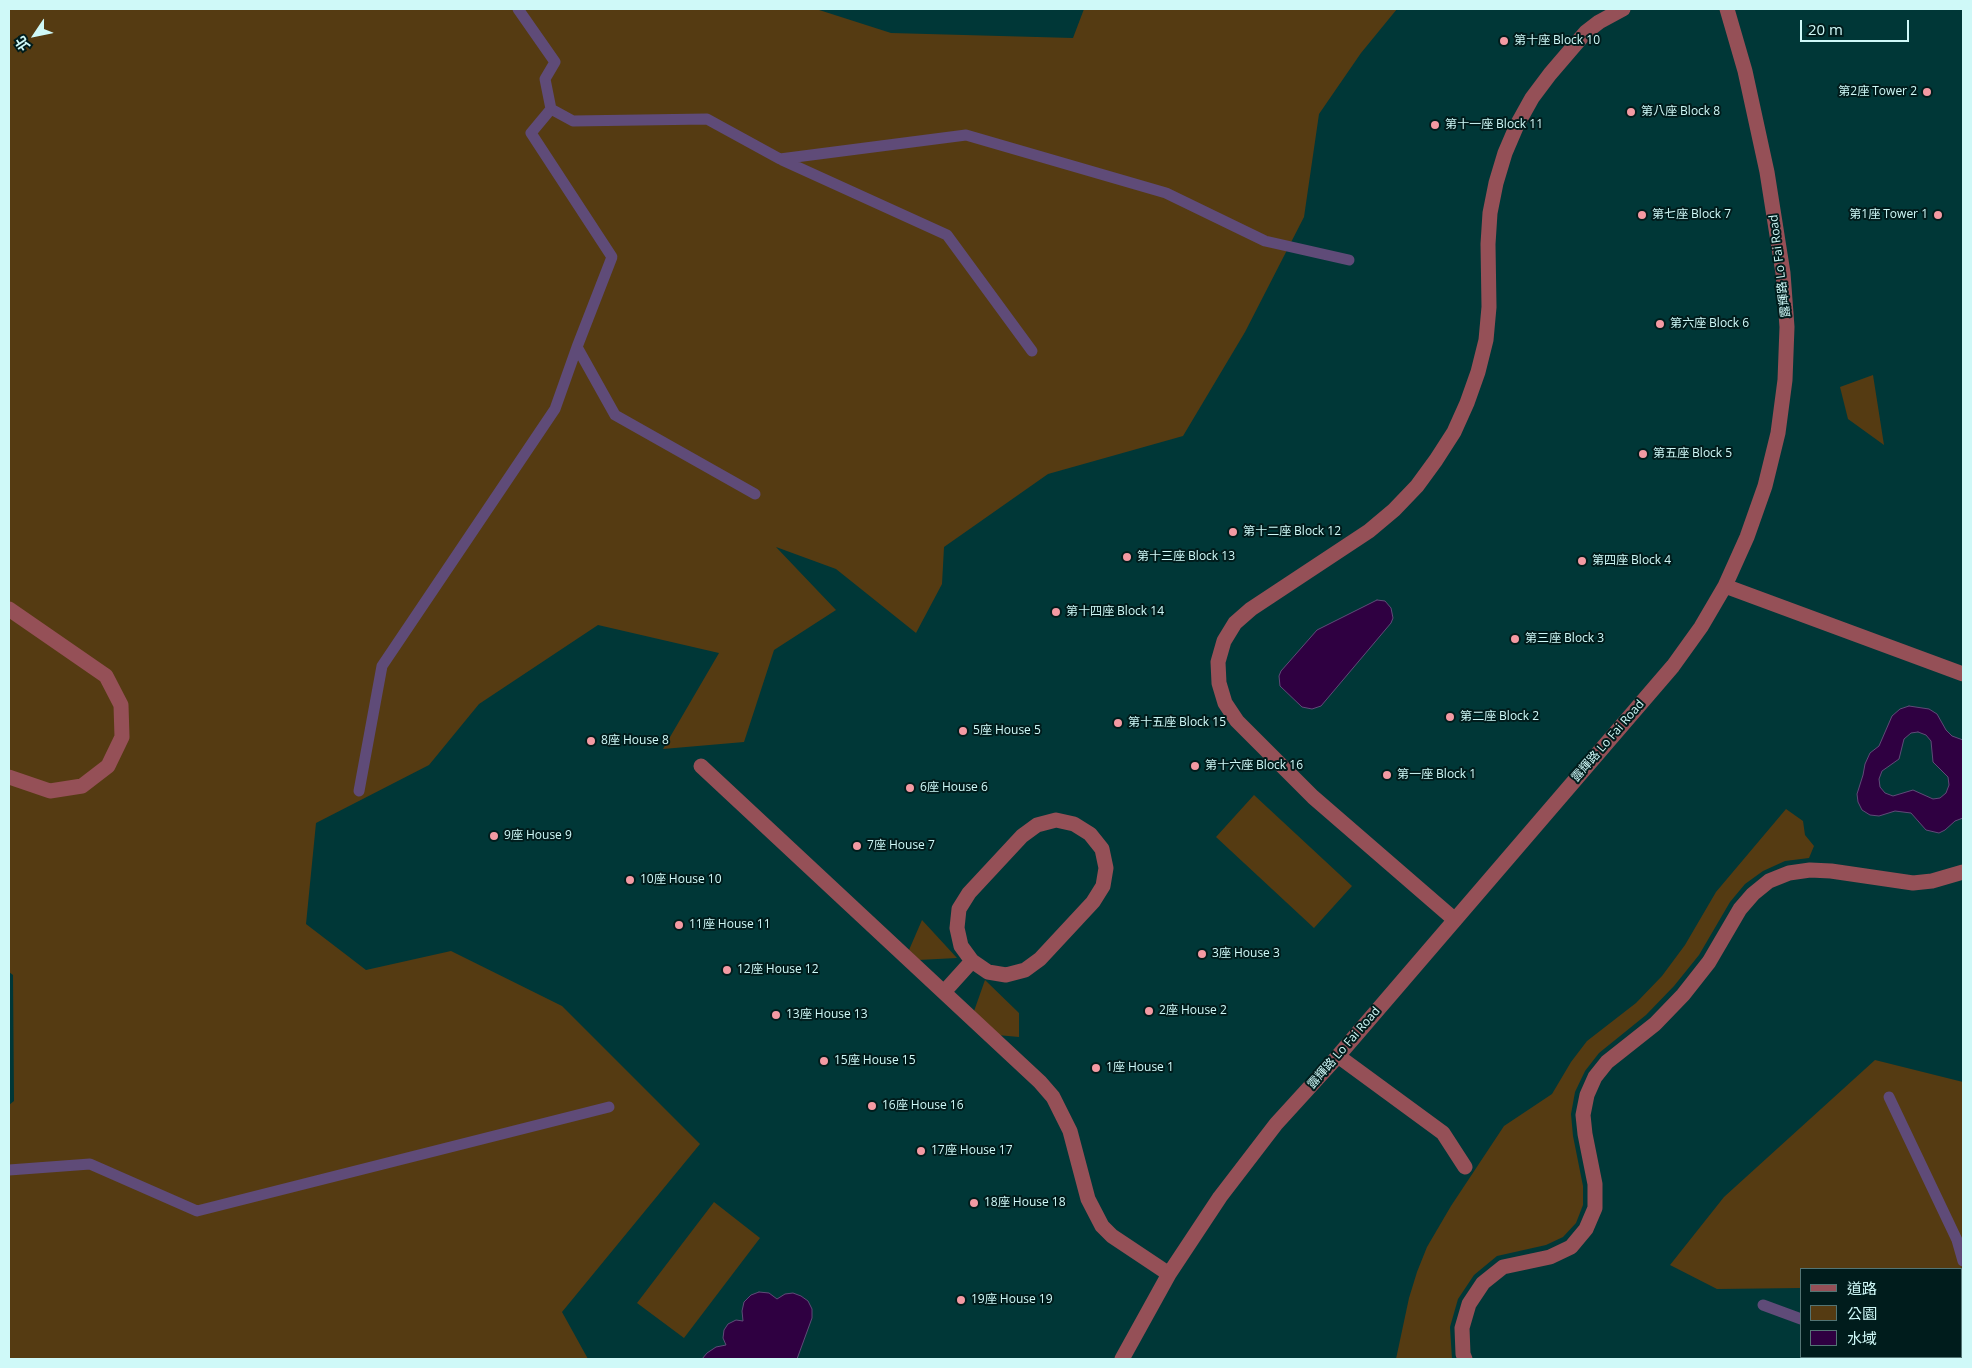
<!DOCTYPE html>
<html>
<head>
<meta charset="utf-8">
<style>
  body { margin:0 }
  #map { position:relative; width:1972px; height:1368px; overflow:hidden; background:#003737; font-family:"Open Sans","Noto Sans TC",sans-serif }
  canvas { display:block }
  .frame { position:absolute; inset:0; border:10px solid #cff9f8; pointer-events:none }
  .legend { position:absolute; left:1800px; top:1268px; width:162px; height:90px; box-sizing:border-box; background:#001c1c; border:1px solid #537474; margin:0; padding:6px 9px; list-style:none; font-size:15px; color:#cff9f8 }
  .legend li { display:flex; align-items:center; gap:10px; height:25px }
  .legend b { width:25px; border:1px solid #537474 }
  .north { position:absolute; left:10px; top:10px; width:50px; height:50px; -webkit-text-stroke:4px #001c1c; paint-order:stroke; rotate:236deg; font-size:14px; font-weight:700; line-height:20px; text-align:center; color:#cff9f8 }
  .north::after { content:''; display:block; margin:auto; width:18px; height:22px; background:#cff9f8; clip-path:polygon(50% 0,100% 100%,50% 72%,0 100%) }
  .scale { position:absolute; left:1800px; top:20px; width:109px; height:22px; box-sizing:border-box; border:2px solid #cff9f8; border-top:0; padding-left:6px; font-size:15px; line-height:18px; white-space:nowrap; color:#cff9f8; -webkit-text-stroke:4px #001c1c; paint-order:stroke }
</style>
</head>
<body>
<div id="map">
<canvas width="1972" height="1368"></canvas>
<div class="frame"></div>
<ul class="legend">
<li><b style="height:6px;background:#955057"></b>道路</li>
<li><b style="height:14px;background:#553b12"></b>公園</li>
<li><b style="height:14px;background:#2f0041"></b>水域</li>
</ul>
<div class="north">北</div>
<div class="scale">20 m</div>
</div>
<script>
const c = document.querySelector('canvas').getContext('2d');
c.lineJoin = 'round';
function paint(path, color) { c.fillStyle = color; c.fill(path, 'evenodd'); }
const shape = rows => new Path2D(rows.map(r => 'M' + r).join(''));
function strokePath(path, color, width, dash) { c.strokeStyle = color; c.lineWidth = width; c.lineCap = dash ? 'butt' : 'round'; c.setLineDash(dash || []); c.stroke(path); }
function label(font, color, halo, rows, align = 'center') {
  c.font = font + ' "Open Sans","Noto Sans TC",sans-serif'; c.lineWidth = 4; c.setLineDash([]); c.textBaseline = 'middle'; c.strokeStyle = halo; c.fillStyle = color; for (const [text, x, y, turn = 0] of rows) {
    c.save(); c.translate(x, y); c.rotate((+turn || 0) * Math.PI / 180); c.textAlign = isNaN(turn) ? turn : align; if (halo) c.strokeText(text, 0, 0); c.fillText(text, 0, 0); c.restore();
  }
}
paint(shape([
  [9,9,816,9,891,33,1073,38,1084,9,1397,9,1361,53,1319,114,1304,217,1245,332,1183,436,1048,474,944,547,942,584,916,633,836,569,776,547,836,610,774,650,744,742,663,749,719,653,598,625,479,704,429,765,316,823,306,924,366,970,451,951,562,1006,700,1144,562,1312,588,1359,9,1359,9,1105,14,1101,13,975,9,972],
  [1873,375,1884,445,1848,419,1840,387],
  [1254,795,1352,886,1314,928,1216,837],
  [1786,809,1803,821,1805,835,1814,846,1809,858,1785,861,1763,871,1745,884,1730,902,1699,955,1674,986,1646,1015,1599,1053,1585,1071,1575,1092,1571,1114,1573,1136,1583,1186,1583,1205,1576,1223,1563,1237,1546,1245,1497,1256,1474,1275,1458,1299,1450,1327,1452,1359,1396,1359,1409,1298,1417,1272,1427,1247,1451,1206,1504,1126,1552,1094,1571,1062,1587,1041,1636,1003,1662,976,1685,945,1716,892],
  [922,920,957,958,918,960,909,950],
  [985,980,1019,1013,1019,1037,997,1035,973,1014],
  [1875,1060,1963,1082,1963,1336,1961,1335,1961,1269,1801,1269,1801,1288,1717,1289,1670,1265,1724,1197],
  [714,1202,760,1238,684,1338,637,1303]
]), '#553b12');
const water = shape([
  [1377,600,1385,601,1391,608,1393,618,1391,623,1321,706,1312,709,1302,707,1280,686,1279,676,1281,671,1317,630,1377,600],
  [1909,706,1929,709,1937,714,1946,730,1952,736,1963,740,1963,818,1955,821,1945,830,1939,833,1926,830,1911,813,1895,811,1879,816,1870,815,1862,810,1858,802,1857,794,1863,775,1865,764,1870,753,1879,746,1892,716,1900,709,1909,706],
  [1918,732,1926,735,1931,741,1933,762,1948,777,1949,785,1946,793,1940,798,1933,799,1913,790,1893,796,1885,793,1880,787,1879,779,1882,771,1899,759,1904,739,1911,733,1918,732],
  [759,1292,769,1293,777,1299,785,1294,793,1293,801,1296,808,1301,812,1309,812,1318,797,1359,702,1359,707,1353,716,1347,726,1345,723,1338,724,1330,728,1324,736,1320,743,1321,742,1311,744,1302,751,1295,759,1292]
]);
paint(water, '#2f0041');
strokePath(water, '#5f4b78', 1);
strokePath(shape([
  [518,9,555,62,545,79,551,109,573,121,707,119,780,159,966,135,1166,193,1265,241,1349,260],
  [551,109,531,133,612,257,577,347,615,415,755,494],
  [782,160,947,235,1032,351],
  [359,791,382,666,555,409,577,347],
  [1889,1097,1957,1240,1963,1261],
  [9,1170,90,1164,197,1211,609,1107],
  [1763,1305,1801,1319],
  [1902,1357,1909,1359]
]), '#5f4b78', 11);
strokePath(shape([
  [1725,586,1963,674],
  [9,609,106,676,121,705,122,737,108,766,82,786,50,791,9,777],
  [701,766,1040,1082,1053,1097,1070,1131,1088,1199,1102,1226,1112,1236,1169,1274],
  [1455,920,1313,797,1237,721,1225,703,1219,683,1218,662,1224,641,1235,623,1251,609,1369,531,1394,510,1417,486,1436,460,1454,432,1467,403,1478,372,1486,340,1489,307,1488,244,1490,213,1496,183,1505,153,1517,125,1532,98,1550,74,1586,32,1599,22,1623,9],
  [944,992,972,961,961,946,957,928,959,909,969,893,1022,836,1037,825,1056,820,1074,824,1090,834,1102,849,1106,868,1103,886,1093,902,1040,959,1025,970,1006,975,988,972,972,961],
  [1338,1056,1443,1133,1465,1167],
  [1122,1359,1169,1274,1220,1197,1276,1124,1338,1056,1673,666,1701,627,1725,586,1747,537,1765,486,1778,433,1785,380,1787,327,1783,273,1767,172,1745,71,1727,9],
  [1465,1359,1463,1354,1462,1328,1469,1304,1483,1283,1503,1267,1550,1257,1571,1247,1586,1229,1595,1208,1595,1184,1585,1134,1583,1115,1587,1095,1595,1077,1607,1062,1655,1024,1683,995,1709,962,1740,909,1753,894,1769,881,1789,873,1810,870,1831,871,1913,883,1932,881,1963,872]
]), '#955057', 15);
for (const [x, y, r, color] of [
  [1504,41,5,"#f49aa3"],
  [1927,92,5,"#f49aa3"],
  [1631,112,5,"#f49aa3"],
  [1435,125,5,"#f49aa3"],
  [1642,215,5,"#f49aa3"],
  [1938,215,5,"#f49aa3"],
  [1660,324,5,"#f49aa3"],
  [1643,454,5,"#f49aa3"],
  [1233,532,5,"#f49aa3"],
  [1127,557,5,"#f49aa3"],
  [1582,561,5,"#f49aa3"],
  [1056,612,5,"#f49aa3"],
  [1515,639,5,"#f49aa3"],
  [1450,717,5,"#f49aa3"],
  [1118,723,5,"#f49aa3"],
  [963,731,5,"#f49aa3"],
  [591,741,5,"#f49aa3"],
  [1195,766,5,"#f49aa3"],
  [1387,775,5,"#f49aa3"],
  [910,788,5,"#f49aa3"],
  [494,836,5,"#f49aa3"],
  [857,846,5,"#f49aa3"],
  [630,880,5,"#f49aa3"],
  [679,925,5,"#f49aa3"],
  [1202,954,5,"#f49aa3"],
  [727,970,5,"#f49aa3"],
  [1149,1011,5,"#f49aa3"],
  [776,1015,5,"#f49aa3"],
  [824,1061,5,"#f49aa3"],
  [1096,1068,5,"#f49aa3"],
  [872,1106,5,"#f49aa3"],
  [921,1151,5,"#f49aa3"],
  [974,1203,5,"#f49aa3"],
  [961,1300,5,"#f49aa3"]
]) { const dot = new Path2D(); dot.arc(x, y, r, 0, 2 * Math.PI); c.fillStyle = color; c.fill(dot); strokePath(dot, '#001c1c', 2); }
label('12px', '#cff9f8', '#001c1c', [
  ["第十座 Block 10",1514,41],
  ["第2座 Tower 2",1917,92,"right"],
  ["第八座 Block 8",1641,112],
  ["第十一座 Block 11",1445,125],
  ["第七座 Block 7",1652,215],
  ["第1座 Tower 1",1928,215,"right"],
  ["第六座 Block 6",1670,324],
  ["第五座 Block 5",1653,454],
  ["第十二座 Block 12",1243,532],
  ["第十三座 Block 13",1137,557],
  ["第四座 Block 4",1592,561],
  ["第十四座 Block 14",1066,612],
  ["第三座 Block 3",1525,639],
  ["第二座 Block 2",1460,717],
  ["第十五座 Block 15",1128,723],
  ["5座 House 5",973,731],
  ["8座 House 8",601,741],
  ["第十六座 Block 16",1205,766],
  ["第一座 Block 1",1397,775],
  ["6座 House 6",920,788],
  ["9座 House 9",504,836],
  ["7座 House 7",867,846],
  ["10座 House 10",640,880],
  ["11座 House 11",689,925],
  ["3座 House 3",1212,954],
  ["12座 House 12",737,970],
  ["2座 House 2",1159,1011],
  ["13座 House 13",786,1015],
  ["15座 House 15",834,1061],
  ["1座 House 1",1106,1068],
  ["16座 House 16",882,1106],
  ["17座 House 17",931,1151],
  ["18座 House 18",984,1203],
  ["19座 House 19",971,1300]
], 'left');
label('12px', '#cff9f8', '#001c1c', [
  ["露輝路 Lo Fai Road",1780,266,-97],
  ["露輝路 Lo Fai Road",1608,741,-49],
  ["露輝路 Lo Fai Road",1344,1048,-49]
]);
</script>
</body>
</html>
